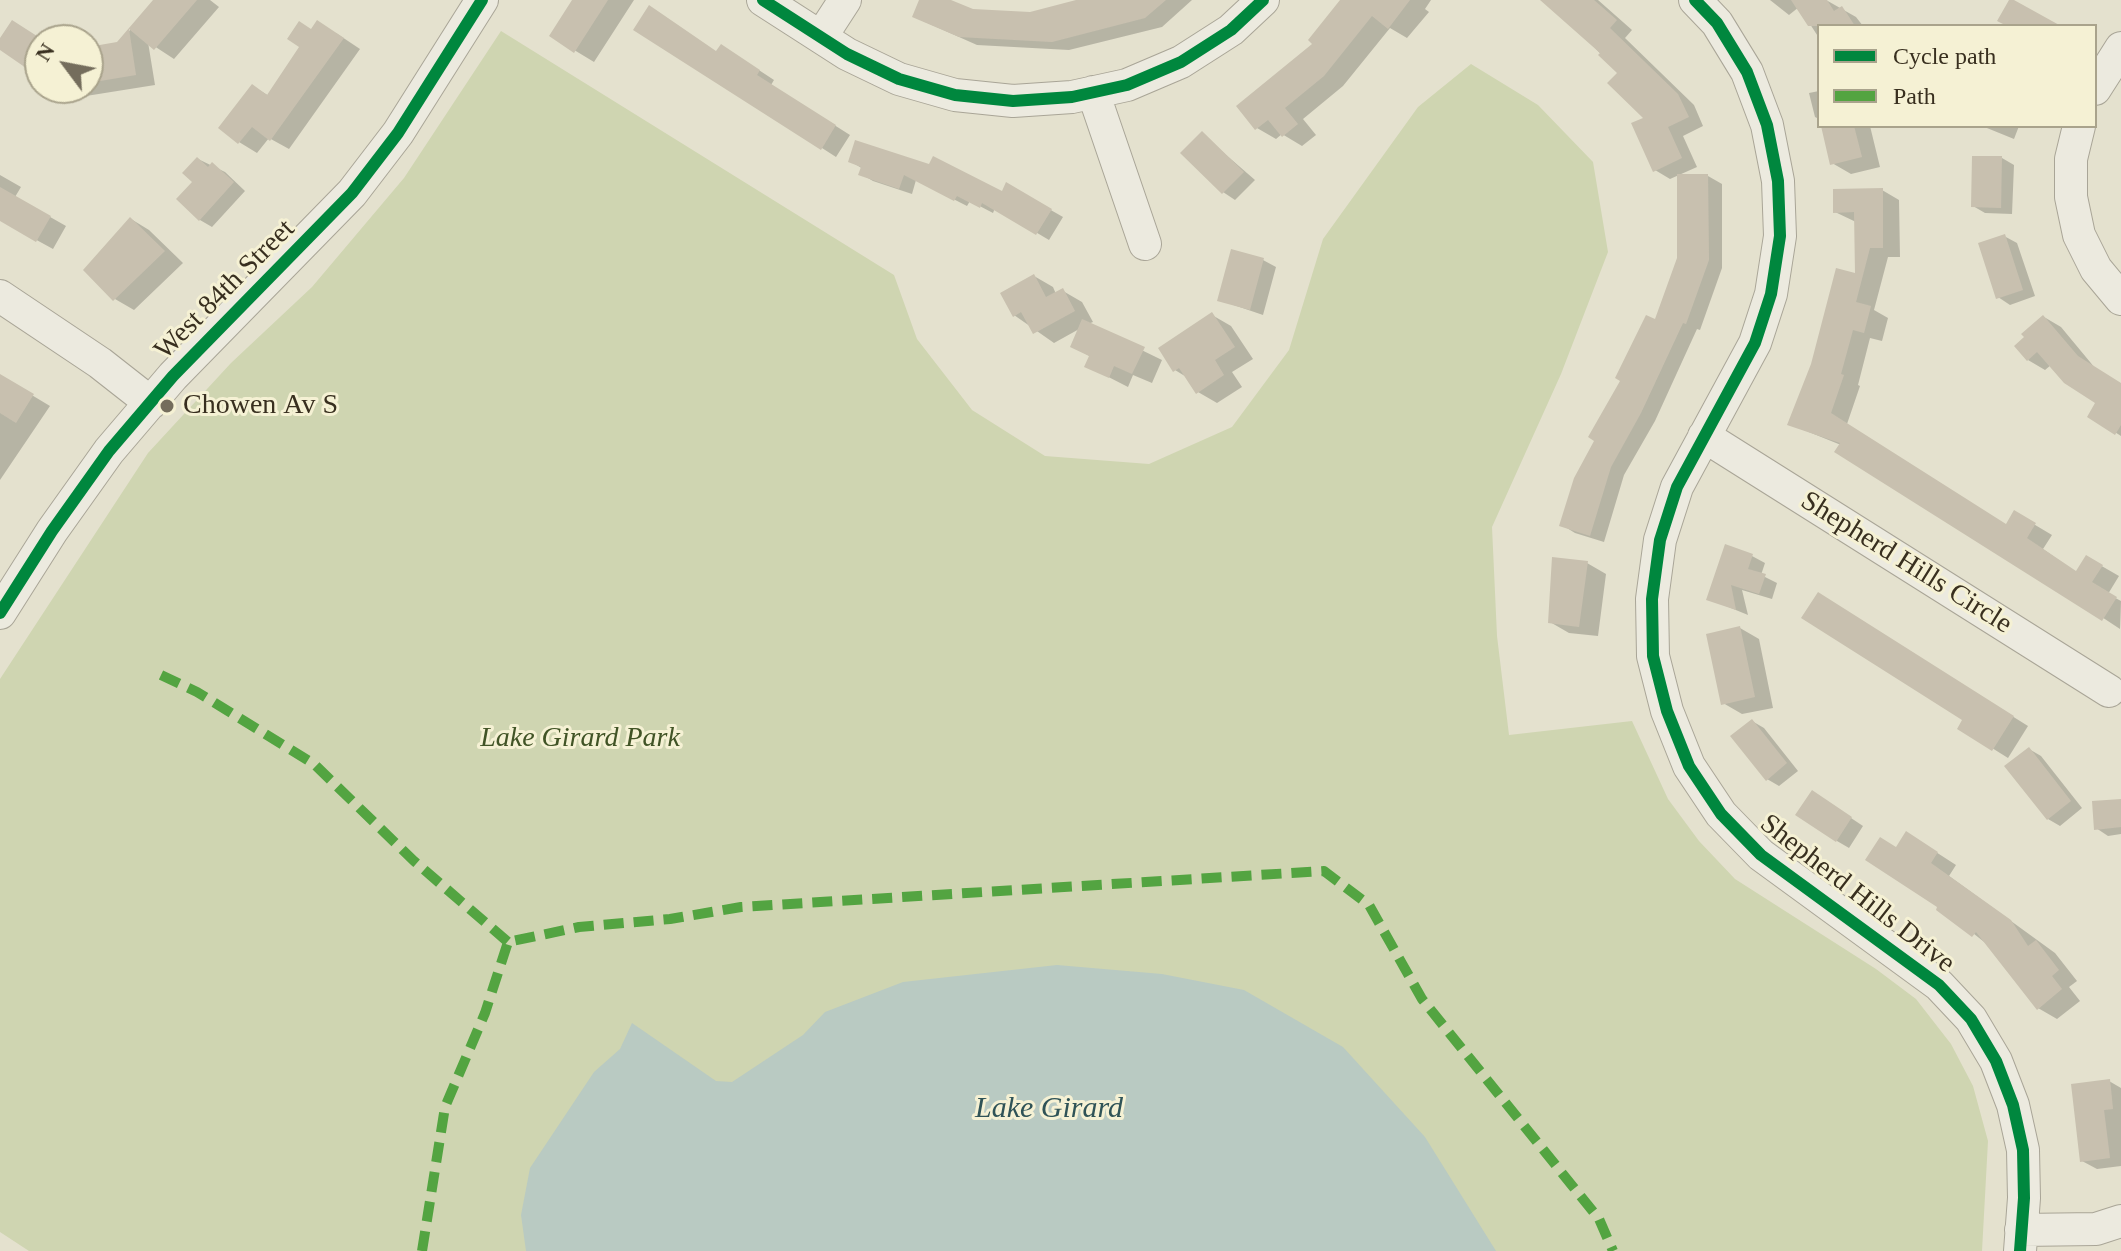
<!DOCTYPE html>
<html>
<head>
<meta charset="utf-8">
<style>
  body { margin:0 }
  #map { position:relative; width:2121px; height:1251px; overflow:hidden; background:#e4e1ce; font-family:Georgia,serif }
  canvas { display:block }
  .legend { position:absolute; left:1817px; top:24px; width:280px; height:104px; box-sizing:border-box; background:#f5f1d4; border:2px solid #a9a38c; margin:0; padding:10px 14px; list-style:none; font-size:24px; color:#382f1f }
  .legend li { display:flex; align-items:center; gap:16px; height:40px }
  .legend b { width:40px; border:2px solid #a9a38c }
  .north { position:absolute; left:24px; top:24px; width:80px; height:80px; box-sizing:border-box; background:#f5f1d4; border:2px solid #a9a38c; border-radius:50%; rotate:302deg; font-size:22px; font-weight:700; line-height:32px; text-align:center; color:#382f1f }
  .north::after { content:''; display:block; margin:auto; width:28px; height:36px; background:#746d5c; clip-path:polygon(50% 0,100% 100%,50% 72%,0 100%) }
</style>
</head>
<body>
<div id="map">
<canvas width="2121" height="1251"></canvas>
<ul class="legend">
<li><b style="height:10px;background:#00873e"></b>Cycle path</li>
<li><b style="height:10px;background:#53a441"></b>Path</li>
</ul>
<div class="north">N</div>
</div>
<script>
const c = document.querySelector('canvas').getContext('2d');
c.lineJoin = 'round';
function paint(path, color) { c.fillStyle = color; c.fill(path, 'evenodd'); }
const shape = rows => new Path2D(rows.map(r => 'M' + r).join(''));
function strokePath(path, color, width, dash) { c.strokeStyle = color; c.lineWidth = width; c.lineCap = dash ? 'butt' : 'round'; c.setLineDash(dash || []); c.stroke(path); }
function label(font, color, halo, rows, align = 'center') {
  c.font = font + ' Georgia,serif'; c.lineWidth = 6; c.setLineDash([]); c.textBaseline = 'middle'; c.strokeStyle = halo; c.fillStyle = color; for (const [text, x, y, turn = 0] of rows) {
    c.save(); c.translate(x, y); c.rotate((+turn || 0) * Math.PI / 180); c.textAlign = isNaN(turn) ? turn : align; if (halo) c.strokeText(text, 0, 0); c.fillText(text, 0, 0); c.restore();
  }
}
paint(shape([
  [501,31,894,275,917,339,972,410,1045,456,1149,464,1232,427,1289,350,1323,239,1418,107,1471,64,1538,105,1593,162,1608,252,1561,374,1492,527,1497,636,1509,735,1632,721,1668,799,1699,841,1735,879,1876,969,1916,999,1951,1044,1973,1086,1988,1141,1982,1251,29,1251,0,1232,0,679,148,453,231,363,312,287,404,178]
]), '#cfd5b1');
paint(shape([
  [1057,965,1162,974,1244,990,1343,1047,1425,1137,1496,1251,526,1251,521,1215,530,1168,594,1072,620,1049,632,1023,716,1081,732,1082,803,1035,825,1012,903,982]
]), '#b9cac2');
paint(shape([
  [156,0,210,0,219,7,174,59,148,42,155,85,86,96,72,88,88,88,88,49,118,44],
  [574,0,634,0,594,62,551,36],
  [921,0,945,0,972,11,1030,14,1084,0,1192,0,1162,27,1069,50,977,45,914,17],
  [1351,0,1431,0,1425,9,1429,12,1407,38,1390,28,1343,86,1303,119,1316,135,1302,146,1282,134,1276,139,1257,128],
  [1549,0,1598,0,1632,30,1625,38,1694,105,1703,126,1683,136,1697,167,1670,179,1655,170,1646,118,1619,73],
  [1770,0,1826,0,1856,17,1863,26,1819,26,1819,38,1799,7,1789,15],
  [25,29,41,40,40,74,0,47,0,41],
  [312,31,336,33,360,49,289,149,269,138,257,153,239,142,253,86,269,96],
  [718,52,736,55,774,80,771,85,850,135,836,157,822,148],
  [1819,91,1819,119,1815,117,1809,93],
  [1823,126,1870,126,1880,167,1851,174,1832,163],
  [1982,126,2019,126,2014,139],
  [1202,134,1255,180,1235,200,1223,192],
  [2002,158,2014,165,2012,214,1985,213,1973,206],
  [198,159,225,172,245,191,212,227,200,220],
  [850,161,1002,193,1007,185,1063,217,1049,240,995,208,993,213,970,201,967,206,916,180,912,194,873,181,861,174,863,169],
  [0,175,21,187,15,197,66,226,53,249,0,220],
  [1708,176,1722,184,1722,268,1700,330,1697,329,1655,421,1624,475,1604,542,1575,533,1562,525,1656,322],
  [1882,190,1899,200,1900,257,1888,257,1874,310,1888,318,1882,341,1870,338,1858,385,1860,386,1847,424,2007,526,2015,513,2052,535,2043,549,2077,573,2086,557,2119,576,2108,594,2121,601,2120,629,1841,445,1789,424,1857,275,1856,222,1835,212],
  [131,219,149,230,183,263,134,310,115,299],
  [2004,236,2017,243,2035,296,2010,305,1998,297],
  [1263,260,1276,267,1263,315,1219,300],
  [1034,276,1053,287,1056,294,1063,291,1082,302,1093,322,1088,324,1162,360,1152,383,1133,375,1128,387,1087,366,1091,357,1072,346,1081,328,1054,343,1014,315],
  [1212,315,1231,326,1253,359,1232,372,1242,387,1217,403,1198,392,1188,378,1175,370],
  [2044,317,2061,327,2095,368,2121,384,2121,436,2090,416,2098,402,2051,365,2045,370,2028,360],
  [0,376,50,406,0,480],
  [1752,556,1765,563,1761,575,1777,583,1772,599,1742,590,1748,615,1709,599],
  [1587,563,1606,574,1598,636,1569,633,1550,622],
  [1833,604,2028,726,2008,758,1960,728,1965,720],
  [1740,628,1759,639,1773,708,1742,714,1723,703],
  [1752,721,1764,728,1798,771,1779,786,1767,779],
  [2029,749,2041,756,2082,808,2060,826,2048,819],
  [1824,800,1863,826,1849,848,1837,841],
  [2121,801,2121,834,2108,836,2096,828],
  [1925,845,1956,865,1949,876,2055,953,2077,981,2069,987,2080,1001,2057,1019,2038,1008,1988,945,1940,907,1897,849],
  [2109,1081,2121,1088,2121,1166,2097,1169,2082,1161]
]), '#0003');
paint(shape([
  [153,0,197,0,154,50,129,29,136,75,88,83,88,47,117,42],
  [572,0,608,0,574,53,549,36],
  [919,0,951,0,973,9,1030,12,1076,0,1166,0,1145,18,1052,42,959,37,912,17],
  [1340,0,1410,0,1388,29,1372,16,1324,76,1285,108,1298,124,1282,137,1268,120,1255,130,1236,106,1312,44,1308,40],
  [1540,0,1594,0,1617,20,1610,28,1678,94,1689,117,1668,127,1682,158,1653,172,1631,123,1643,118,1607,83,1617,73,1598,55,1600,53],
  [1791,0,1827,0,1834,11,1842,6,1855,26,1808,26],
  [2009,0,2014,0,2061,26,2007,26,1997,21],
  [649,5,716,51,721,44,760,70,757,75,836,125,821,150,633,30],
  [12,20,40,38,40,54,29,70,0,50,0,38],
  [317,20,344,38,270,141,252,127,238,144,218,128,252,84,267,95,299,47,287,39,299,21,311,29],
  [1821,126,1854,126,1862,157,1830,165],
  [1202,131,1244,172,1222,194,1180,153],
  [855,140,929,164,933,156,1002,191,1006,182,1052,209,1036,235,982,203,980,208,957,196,954,201,904,175,899,189,858,175,861,167,848,162],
  [1972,156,2002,156,2001,208,1971,207],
  [197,157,208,167,212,162,234,182,199,221,176,199,192,182,182,173],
  [1677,174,1708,174,1709,260,1686,324,1683,323,1641,413,1611,467,1590,536,1559,526,1574,478,1594,441,1588,437,1620,381,1615,378,1646,315,1655,319,1677,258],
  [0,187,51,216,36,242,0,221],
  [1883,188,1883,248,1870,248,1856,302,1871,306,1864,333,1853,330,1841,374,1844,375,1831,413,2006,524,2014,510,2036,523,2027,538,2076,571,2086,555,2103,565,2092,582,2117,597,2102,621,1834,452,1840,443,1787,425,1811,364,1836,268,1855,273,1854,212,1833,213,1833,189],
  [130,217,165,251,113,301,83,270],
  [2005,234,2023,290,1996,299,1978,243],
  [1231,249,1264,258,1250,310,1217,301],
  [1034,274,1046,297,1063,288,1075,311,1033,334,1021,312,1013,317,1000,293],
  [1212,312,1235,347,1215,360,1224,375,1196,394,1179,368,1173,372,1158,348],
  [2043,315,2078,356,2121,383,2121,425,2115,435,2087,417,2095,403,2064,383,2037,352,2027,361,2014,346,2024,337,2021,334],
  [1082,319,1145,347,1132,374,1114,366,1109,378,1084,367,1089,356,1070,347],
  [0,374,34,394,16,423,0,413],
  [1725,544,1753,554,1748,569,1766,574,1759,594,1731,585,1736,610,1706,600],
  [1552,557,1588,561,1579,627,1548,623],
  [1818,592,2014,716,1992,751,1957,729,1962,720,1801,618],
  [1740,626,1755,697,1721,705,1706,634],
  [1752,719,1787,763,1766,781,1730,736],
  [2029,747,2071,801,2047,820,2004,766],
  [1812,790,1852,817,1836,842,1795,815],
  [2121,799,2121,827,2094,830,2092,801],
  [1906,831,1938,852,1931,863,2011,920,2028,946,2036,940,2059,970,2052,976,2062,989,2037,1010,1976,932,1972,937,1936,910,1937,907,1865,860,1880,837,1896,847],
  [2110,1079,2113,1109,2104,1110,2110,1158,2080,1162,2071,1084]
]), '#c8c0af');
const minor = shape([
  [763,0,847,54,899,79,955,95,1013,101,1072,97,1127,85,1181,62,1231,30,1263,0],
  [1695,0,1717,23,1747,72,1767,125,1778,181,1780,236,1771,294,1755,343,1677,487,1660,540,1652,599,1653,656,1667,711,1689,766,1721,814,1761,855,1939,985,1971,1019,1996,1061,2013,1105,2023,1150,2024,1198,2020,1251],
  [821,37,845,0],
  [2095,89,2121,48],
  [1093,92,1145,244],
  [2079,126,2071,159,2071,197,2079,235,2096,269,2121,299],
  [0,296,100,363,151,403],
  [1704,436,2109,691],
  [0,613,52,531,109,451,173,376,352,193,398,133,482,0],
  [2021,1230,2096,1229,2121,1221]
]);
strokePath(minor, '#a9a597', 34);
strokePath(minor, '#eceadf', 32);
strokePath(shape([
  [161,675,197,692,314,764,414,861,508,942],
  [422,1251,445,1107,485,1013,508,942,579,927,670,919,741,907,1324,871,1369,905,1422,999,1599,1219,1613,1251]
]), '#53a441', 10, [20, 10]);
strokePath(shape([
  [763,0,847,54,899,79,955,95,1013,101,1072,97,1127,85,1181,62,1231,30,1263,0],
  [1695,0,1717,23,1747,72,1767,125,1778,181,1780,236,1771,294,1755,343,1677,487,1660,540,1652,599,1653,656,1667,711,1689,766,1721,814,1761,855,1939,985,1971,1019,1996,1061,2013,1105,2023,1150,2024,1198,2020,1251],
  [0,613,52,531,109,451,173,376,352,193,398,133,482,0]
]), '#00873e', 12);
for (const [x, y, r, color] of [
  [167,406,8,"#746d5c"]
]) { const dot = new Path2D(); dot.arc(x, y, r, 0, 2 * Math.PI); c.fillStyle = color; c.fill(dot); strokePath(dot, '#f5f1d4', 3); }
label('28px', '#382f1f', '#f5f1d4', [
  ["West 84th Street",225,290,-45],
  ["Shepherd Hills Circle",1906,563,32],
  ["Shepherd Hills Drive",1857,894,38]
]);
label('28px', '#382f1f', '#f5f1d4', [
  ["Chowen Av S",183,406]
], 'left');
label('italic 28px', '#415426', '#f5f1d4', [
  ["Lake Girard Park",580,739]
]);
label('italic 30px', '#2f5357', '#f5f1d4', [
  ["Lake Girard",1049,1109]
]);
</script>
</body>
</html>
